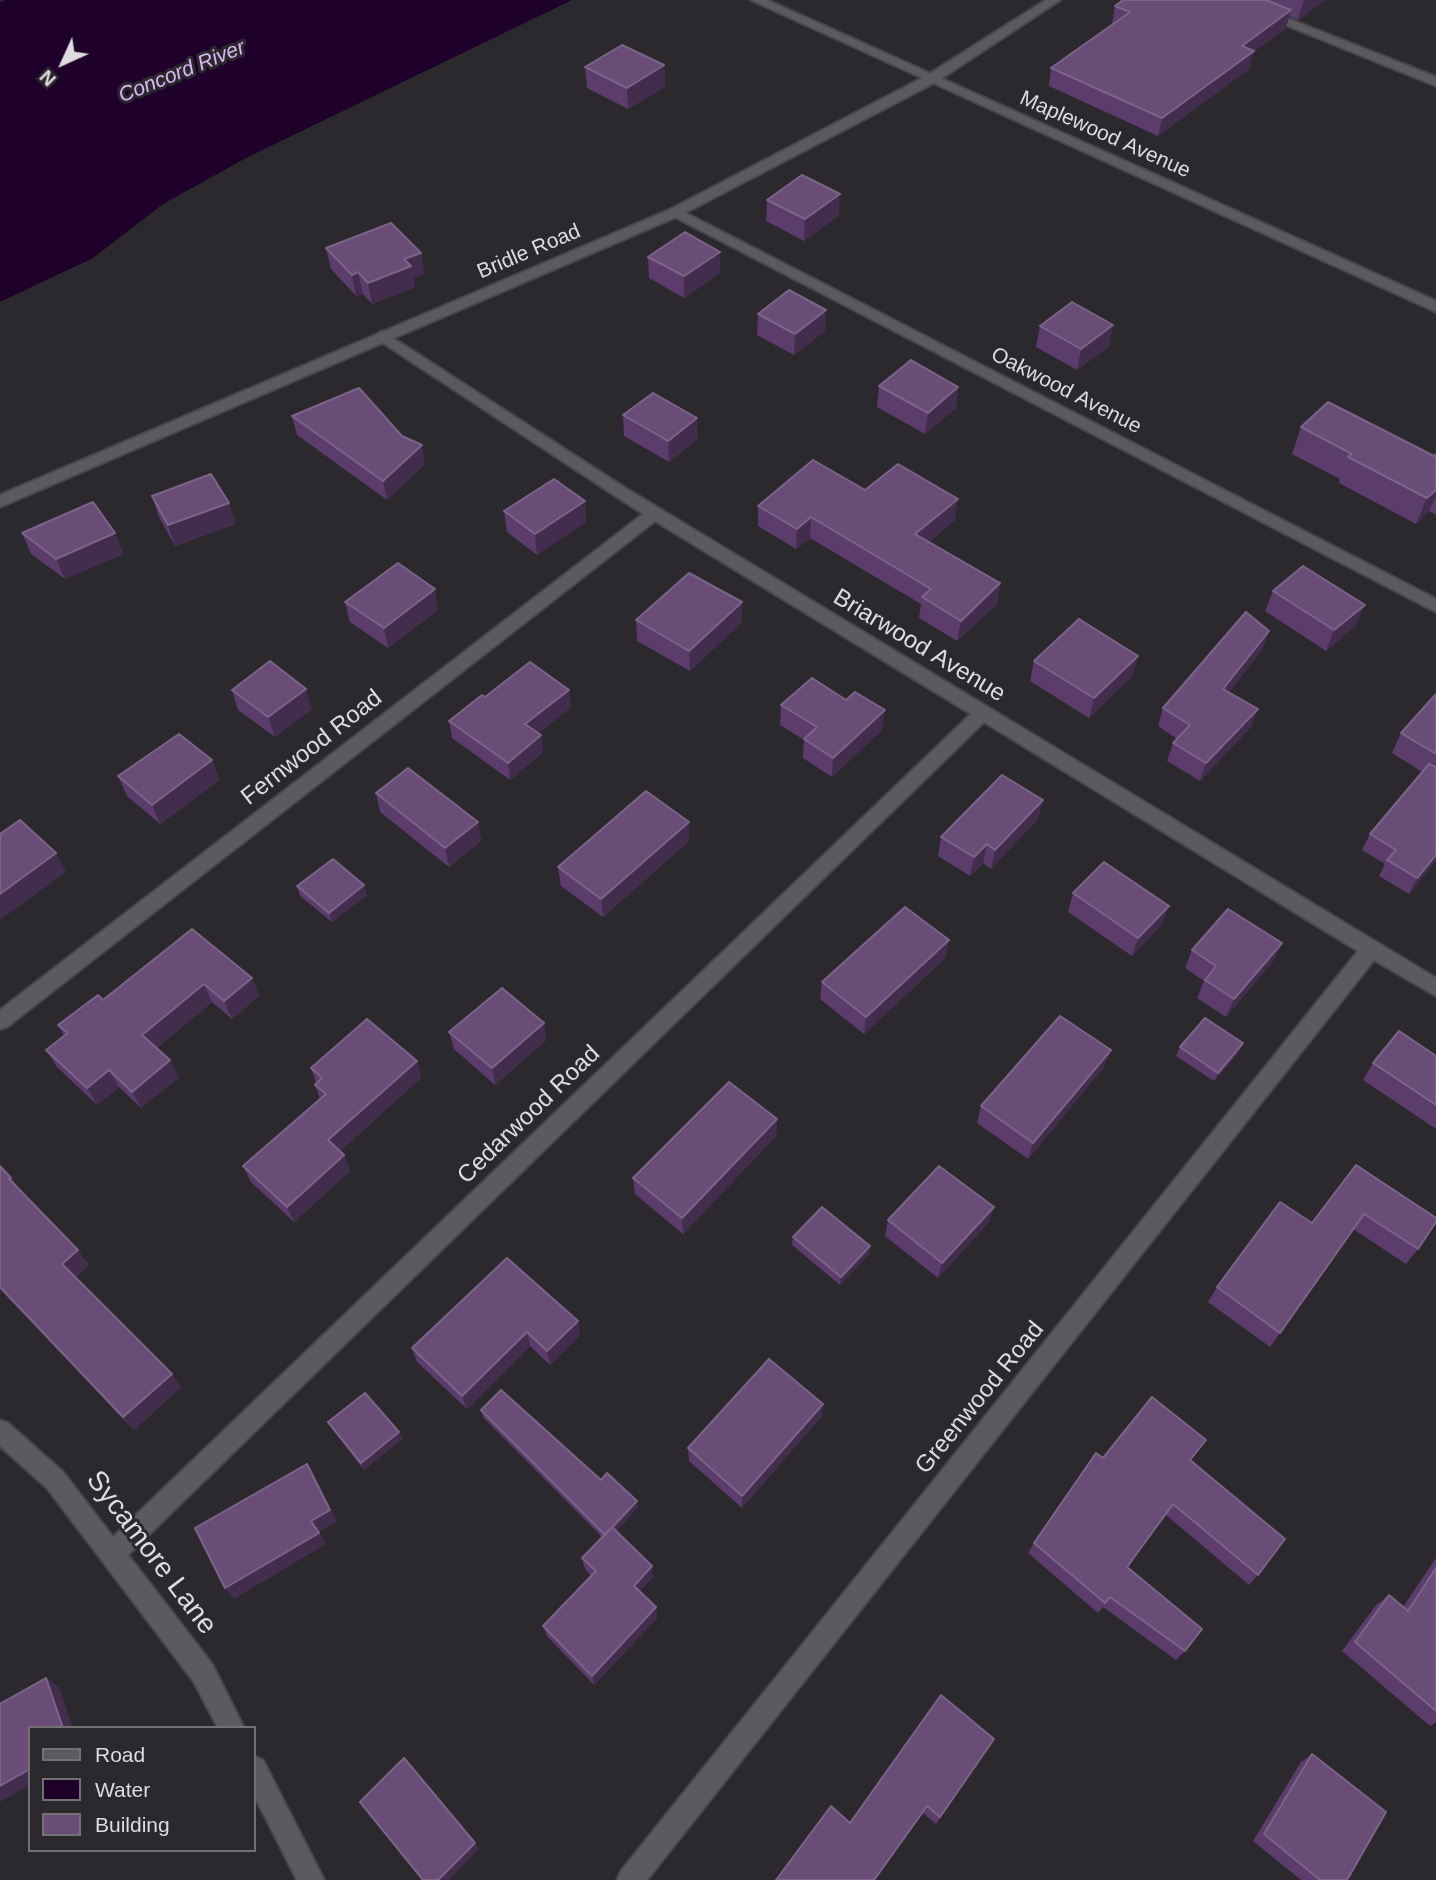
<!DOCTYPE html>
<html>
<head>
<meta charset="utf-8">
<style>
  body { margin:0 }
  #map { position:relative; width:1436px; height:1880px; overflow:hidden; background:#2b292d; font-family:Arial,sans-serif }
  canvas { display:block }
  .legend { position:absolute; left:28px; top:1726px; width:228px; height:126px; box-sizing:border-box; background:#2b292d; border:2px solid #737174; margin:0; padding:9px 12px; list-style:none; font-size:21px; color:#dedcdf }
  .legend li { display:flex; align-items:center; gap:14px; height:35px }
  .legend b { width:35px; border:2px solid #737174 }
  .north { position:absolute; left:28px; top:28px; width:70px; height:70px; -webkit-text-stroke:5px #2b292d; paint-order:stroke; rotate:225deg; font-size:19px; font-weight:700; line-height:28px; text-align:center; color:#dedcdf }
  .north::after { content:''; display:block; margin:auto; width:24px; height:32px; background:#dedcdf; clip-path:polygon(50% 0,100% 100%,50% 72%,0 100%) }
</style>
</head>
<body>
<div id="map">
<canvas width="1436" height="1880"></canvas>
<ul class="legend">
<li><b style="height:9px;background:#5d5a5f"></b>Road</li>
<li><b style="height:19px;background:#1e002b"></b>Water</li>
<li><b style="height:19px;background:#694d77"></b>Building</li>
</ul>
<div class="north">N</div>
</div>
<script>
const c = document.querySelector('canvas').getContext('2d');
c.lineJoin = 'round';
function paint(path, color) { c.fillStyle = color; c.fill(path, 'evenodd'); }
const shape = rows => new Path2D(rows.map(r => 'M' + r).join(''));
function strokePath(path, color, width, dash) { c.strokeStyle = color; c.lineWidth = width; c.lineCap = dash ? 'butt' : 'round'; c.setLineDash(dash || []); c.stroke(path); }
function label(font, color, halo, rows, align = 'center') {
  c.font = font + ' Arial,sans-serif'; c.lineWidth = 6; c.setLineDash([]); c.textBaseline = 'middle'; c.strokeStyle = halo; c.fillStyle = color; for (const [text, x, y, turn = 0] of rows) {
    c.save(); c.translate(x, y); c.rotate((+turn || 0) * Math.PI / 180); c.textAlign = isNaN(turn) ? turn : align; if (halo) c.strokeText(text, 0, 0); c.fillText(text, 0, 0); c.restore();
  }
}
paint(shape([
  [5,0,572,0,246,158,163,204,93,258,0,302,0,2]
]), '#1e002b');
const minor = shape([
  [751,0,767,0,1436,301,1436,312,751,0],
  [1224,0,1241,0,1436,77,1436,86,1224,0],
  [676,208,1436,599,1436,612,671,215,671,209,676,208],
  [382,331,622,486,1436,978,1436,996,1374,960,647,1880,617,1880,621,1871,1358,951,984,722,128,1555,212,1664,244,1728,218,1728,194,1682,47,1488,0,1446,0,1420,8,1423,63,1472,113,1537,971,714,655,521,7,1027,0,1029,0,1010,643,514,377,339,375,336,382,331],
  [254,1756,263,1760,324,1880,297,1880,254,1795,254,1756]
]);
const tertiary = shape([
  [1046,0,1060,0,936,82,681,215,0,507,0,495,671,209,926,76,1046,0]
]);
strokePath(minor, '#49464a', 4);
strokePath(tertiary, '#49464a', 4);
paint(minor, '#5d5a5f');
paint(tertiary, '#5d5a5f');
paint(shape([
  [1123,0,1325,0,1298,20,1289,16,1286,28,1253,52,1249,69,1158,136,1049,86,1051,68,1113,24,1112,24,1115,6],
  [664,65,665,87,628,109,587,88,585,67],
  [767,200,839,215,804,241,766,221],
  [326,248,421,253,424,274,413,278,415,287,372,304,363,294,356,296,331,269],
  [720,252,720,273,684,298,649,278,648,257],
  [758,314,825,331,794,355,757,335],
  [1040,326,1109,346,1077,370,1036,347],
  [879,386,958,387,956,408,925,434,877,407],
  [623,415,698,439,669,462,624,436],
  [292,416,425,464,387,500,297,435],
  [1301,427,1434,456,1436,454,1436,515,1429,511,1416,524,1339,483,1340,479,1292,454],
  [865,490,955,520,929,542,1000,583,997,604,957,641,919,618,921,604,810,538,796,549,758,526,758,506],
  [152,496,229,503,235,524,175,546,159,517],
  [585,501,586,522,537,555,507,532,504,511],
  [22,533,115,533,123,554,65,579,31,554],
  [1273,591,1356,625,1326,651,1265,611],
  [345,602,438,610,388,648,350,622],
  [742,602,741,623,690,671,637,641,636,620],
  [1269,631,1262,650,1229,692,1251,727,1200,781,1167,761,1173,743,1177,739,1158,726,1163,708],
  [1138,656,1132,676,1089,718,1030,681,1034,661],
  [232,690,312,709,275,737,238,710],
  [569,690,571,707,538,733,541,735,543,752,510,780,452,738,449,721],
  [1436,694,1436,860,1409,894,1379,876,1385,864,1362,850,1370,834,1422,772,1392,753,1401,733],
  [781,705,882,730,832,777,803,758,804,740,780,725],
  [212,760,219,780,160,824,127,796,118,776],
  [376,793,478,822,481,841,449,867,380,812],
  [1043,800,1038,819,991,869,983,863,970,876,938,856,941,837],
  [689,841,603,917,561,886,558,867],
  [297,886,367,895,332,922,300,896],
  [1073,893,1169,906,1162,924,1132,956,1068,912],
  [949,940,945,958,864,1034,820,999,822,982],
  [1282,943,1273,961,1226,1017,1197,998,1204,981,1185,968,1192,950],
  [252,978,259,996,232,1019,212,1002,157,1048,170,1060,178,1078,141,1108,119,1087,97,1105,57,1067,46,1050,64,1036,58,1025,103,1000],
  [544,1023,546,1040,495,1085,454,1049,449,1032],
  [1180,1047,1239,1052,1214,1081,1176,1056],
  [1436,1056,1436,1129,1363,1080,1373,1063],
  [417,1061,421,1078,340,1151,344,1155,350,1171,294,1222,251,1182,243,1166,320,1099,315,1085,316,1083,311,1068],
  [1104,1067,1028,1159,977,1123,981,1106],
  [777,1119,776,1136,683,1234,635,1194,633,1178],
  [1356,1165,1418,1249,1406,1264,1353,1229,1270,1347,1208,1302,1217,1287,1312,1223],
  [0,1166,11,1178,21,1191,89,1265,76,1277,181,1387,134,1430,0,1289],
  [888,1220,989,1222,938,1278,885,1236],
  [793,1237,869,1254,840,1285,792,1245],
  [507,1258,580,1335,550,1365,530,1346,467,1409,417,1362,412,1348],
  [823,1404,821,1417,742,1508,689,1461,688,1448],
  [481,1410,601,1480,638,1507,616,1531,653,1577,640,1591,656,1607,657,1618,594,1685,547,1636,543,1626,591,1576,585,1569,582,1558,602,1537,483,1417],
  [328,1422,399,1432,402,1439,364,1470,332,1429],
  [1103,1458,1190,1461,1258,1575,1249,1585,1166,1515,1127,1567,1185,1651,1176,1660,1103,1607,1098,1613,1028,1553,1034,1543],
  [1436,1558,1436,1722,1430,1726,1342,1651,1376,1605,1389,1595,1403,1607],
  [994,1739,936,1824,923,1813,875,1880,776,1880,850,1823],
  [1312,1754,1347,1880,1301,1880,1253,1841,1301,1762]
]), '#5b3c6b');
paint(shape([
  [1305,0,1325,0,1298,20,1303,2],
  [1291,10,1286,28,1253,52,1249,69,1158,136,1162,118,1242,46],
  [664,65,665,87,628,109,627,88],
  [840,194,839,215,804,241,805,219],
  [720,252,720,273,684,298,684,276],
  [421,253,424,274,413,278,415,287,372,304,368,283,404,259],
  [358,272,363,294,356,296,352,275],
  [826,310,825,331,794,355,795,334],
  [1113,325,1109,346,1077,370,1081,349],
  [958,387,956,408,925,434,928,413],
  [697,418,698,439,669,462,668,441],
  [422,445,425,464,387,500,383,481],
  [1436,490,1436,496,1429,511,1416,524,1427,498],
  [958,499,955,520,913,555,915,534],
  [585,501,586,522,537,555,535,534],
  [229,503,235,524,175,546,168,525],
  [811,517,810,538,796,549,797,529],
  [115,533,123,554,65,579,56,559],
  [1000,583,997,604,957,641,961,621],
  [435,589,438,610,388,648,384,628],
  [742,602,741,623,690,671,689,651],
  [1365,605,1356,625,1326,651,1334,630],
  [1269,631,1262,650,1217,707,1223,689],
  [1138,656,1132,676,1089,718,1094,698],
  [306,689,312,709,275,737,268,717],
  [569,690,571,707,527,741,525,724],
  [1258,709,1251,727,1200,781,1206,763],
  [885,710,882,730,832,777,833,758],
  [541,735,543,752,510,780,508,763],
  [212,760,219,780,160,824,152,805],
  [1043,800,1038,819,991,869,995,850],
  [478,822,481,841,449,867,445,848],
  [689,822,689,841,603,917,601,899],
  [987,844,983,863,970,876,974,857],
  [56,853,66,872,0,920,0,894],
  [1436,855,1436,860,1409,894,1417,878],
  [364,885,367,895,332,922,329,913],
  [1169,906,1162,924,1132,956,1138,938],
  [949,940,945,958,864,1034,866,1017],
  [1282,943,1273,961,1226,1017,1234,999],
  [252,978,259,996,232,1019,224,1001],
  [204,984,212,1002,151,1053,142,1035],
  [544,1023,546,1040,495,1085,492,1068],
  [1243,1043,1239,1052,1214,1081,1218,1073],
  [1111,1050,1104,1067,1028,1159,1033,1143],
  [170,1060,178,1078,141,1108,132,1092],
  [417,1061,421,1078,334,1156,328,1140],
  [109,1070,119,1087,97,1105,87,1088],
  [777,1119,776,1136,683,1234,682,1218],
  [344,1155,350,1171,294,1222,287,1207],
  [994,1207,989,1222,938,1278,942,1263],
  [870,1246,869,1254,840,1285,841,1277],
  [78,1250,89,1265,74,1278,62,1264],
  [578,1321,580,1335,550,1365,547,1351],
  [527,1332,530,1346,467,1409,462,1396],
  [172,1374,181,1387,134,1430,123,1417],
  [823,1404,821,1417,742,1508,742,1496],
  [399,1432,402,1439,364,1470,361,1463],
  [307,1464,314,1476,337,1522,319,1532,311,1521],
  [637,1501,638,1507,606,1541,605,1536],
  [319,1533,326,1544,234,1599,225,1588],
  [652,1566,653,1577,635,1596,634,1586],
  [656,1607,657,1618,594,1685,592,1676],
  [46,1678,59,1687,73,1728,63,1728],
  [30,1769,30,1785,0,1802,0,1786],
  [475,1843,479,1849,449,1880,438,1880]
]), '#422d4d');
const building = shape([
  [1123,0,1266,0,1291,10,1242,46,1254,51,1162,118,1051,68,1130,12,1115,6,1123,0],
  [622,45,664,65,627,88,585,67,622,45],
  [802,175,840,194,805,219,767,200,802,175],
  [391,223,421,253,404,259,411,266,368,283,358,272,352,275,326,248,391,223],
  [685,232,720,252,684,276,648,257,685,232],
  [789,290,826,310,795,334,758,314,789,290],
  [1072,302,1113,325,1081,349,1040,326,1072,302],
  [911,360,958,387,928,413,879,386,911,360],
  [359,388,402,436,422,445,383,481,292,416,359,388],
  [653,393,697,418,668,441,623,415,653,393],
  [1328,402,1434,456,1436,454,1436,490,1427,498,1348,457,1352,454,1301,427,1328,402],
  [813,460,865,490,898,464,958,499,915,534,1000,583,961,621,922,597,931,589,811,517,797,529,758,506,813,460],
  [211,474,229,503,168,525,152,496,211,474],
  [554,479,585,501,535,534,504,511,554,479],
  [93,502,115,533,56,559,22,533,93,502],
  [398,563,435,589,384,628,345,602,398,563],
  [1303,566,1365,605,1334,630,1273,591,1303,566],
  [689,573,742,602,689,651,636,620,689,573],
  [1246,612,1269,631,1223,689,1258,709,1206,763,1173,743,1190,725,1163,708,1246,612],
  [1079,619,1138,656,1094,698,1034,661,1079,619],
  [270,661,306,689,268,717,232,690,270,661],
  [530,662,569,690,525,724,541,735,508,763,449,721,482,695,485,697,530,662],
  [812,678,846,700,855,692,885,710,833,758,804,739,817,727,781,705,812,678],
  [1436,694,1436,754,1401,733,1436,694],
  [179,734,212,760,152,805,118,776,179,734],
  [1429,764,1436,767,1436,855,1417,878,1387,860,1396,850,1370,834,1429,764],
  [408,768,478,822,445,848,376,793,408,768],
  [1002,775,1043,800,995,850,987,844,974,857,941,837,1002,775],
  [646,791,689,822,601,899,558,867,646,791],
  [20,820,56,853,0,894,0,834,20,820],
  [333,859,364,885,329,913,297,886,333,859],
  [1104,862,1169,906,1138,938,1073,893,1104,862],
  [905,907,949,940,866,1017,822,982,905,907],
  [1228,909,1282,943,1234,999,1205,980,1216,966,1192,950,1228,909],
  [192,929,252,978,224,1001,204,984,142,1035,170,1060,132,1092,109,1070,87,1088,46,1050,68,1033,58,1025,98,995,103,1000,192,929],
  [502,988,544,1023,492,1068,449,1032,502,988],
  [1060,1016,1111,1050,1033,1143,981,1106,1060,1016],
  [1205,1018,1243,1043,1218,1073,1180,1047,1205,1018],
  [367,1019,417,1061,328,1140,344,1155,287,1207,243,1166,326,1094,315,1085,322,1078,311,1068,367,1019],
  [1399,1031,1436,1056,1436,1105,1373,1063,1399,1031],
  [729,1082,777,1119,682,1218,633,1178,729,1082],
  [1356,1165,1436,1218,1436,1222,1418,1249,1364,1214,1280,1333,1217,1287,1280,1202,1312,1223,1356,1165],
  [0,1166,11,1178,9,1179,78,1250,62,1264,172,1374,123,1417,0,1287,0,1166],
  [939,1166,994,1207,942,1263,888,1220,939,1166],
  [822,1207,870,1246,841,1277,793,1237,822,1207],
  [507,1258,578,1321,547,1351,527,1332,462,1396,412,1348,507,1258],
  [769,1359,823,1404,742,1496,688,1448,769,1359],
  [501,1390,601,1480,607,1473,637,1501,605,1535,481,1410,501,1390],
  [365,1393,399,1432,361,1463,328,1422,365,1393],
  [1152,1397,1206,1440,1190,1460,1285,1539,1258,1575,1173,1504,1127,1567,1202,1629,1185,1651,1110,1597,1105,1603,1034,1543,1096,1453,1103,1458,1152,1397],
  [307,1464,330,1510,311,1521,319,1533,225,1588,195,1528,307,1464],
  [612,1527,652,1566,634,1586,656,1607,592,1676,543,1626,596,1571,582,1558,612,1527],
  [1436,1568,1436,1711,1355,1642,1389,1595,1408,1611,1436,1568],
  [46,1678,63,1728,30,1728,30,1769,0,1786,0,1704,46,1678],
  [941,1695,994,1739,940,1817,927,1806,874,1880,776,1880,831,1806,850,1823,941,1695],
  [1312,1754,1386,1812,1347,1880,1320,1880,1264,1834,1312,1754],
  [404,1758,475,1843,438,1880,423,1880,360,1802,404,1758]
]);
paint(building, '#694d77');
strokePath(building, '#7b6488', 2);
label('italic 21px', '#dfb6f5', '#2b292d', [
  ["Concord River",182,72,-22]
]);
label('21px', '#dedcdf', '#2b292d', [
  ["Maplewood Avenue",1105,135,24],
  ["Bridle Road",529,252,-23],
  ["Oakwood Avenue",1066,391,27]
]);
label('24px', '#dedcdf', '#2b292d', [
  ["Briarwood Avenue",919,646,31],
  ["Fernwood Road",312,748,-38],
  ["Cedarwood Road",529,1115,-44],
  ["Greenwood Road",980,1398,-51]
]);
label('28px', '#dedcdf', '#2b292d', [
  ["Sycamore Lane",151,1553,53]
]);
</script>
</body>
</html>
